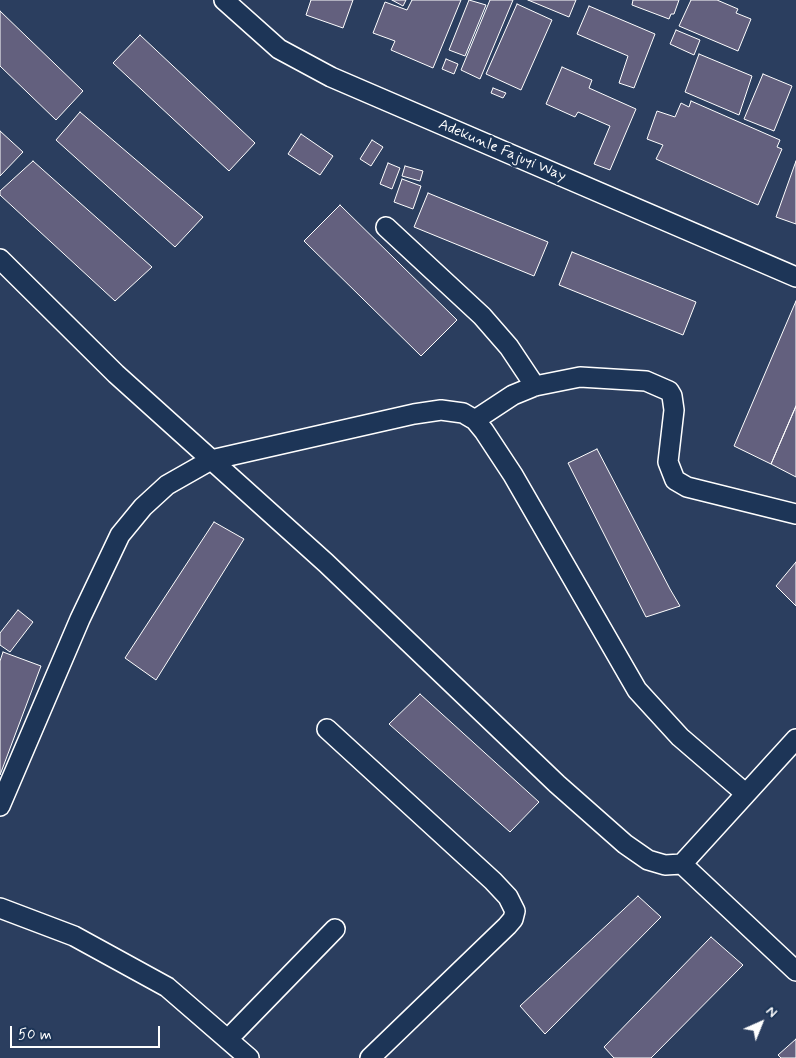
<!DOCTYPE html>
<html>
<head>
<meta charset="utf-8">
<style>
  body { margin:0 }
  #map { position:relative; width:796px; height:1058px; overflow:hidden; background:#2b3e5f; font-family:Mynerve,sans-serif }
  canvas { display:block }
  .north { position:absolute; left:736px; top:998px; width:50px; height:50px; -webkit-text-stroke:4px #1d3557; paint-order:stroke; rotate:44deg; font-size:14px; font-weight:700; line-height:20px; text-align:center; color:#fff }
  .north::after { content:''; display:block; margin:auto; width:18px; height:22px; background:#fff; clip-path:polygon(50% 0,100% 100%,50% 72%,0 100%) }
  .scale { position:absolute; left:10px; top:1026px; width:150px; height:22px; box-sizing:border-box; border:2px solid #fff; border-top:0; padding-left:6px; font-size:15px; line-height:18px; white-space:nowrap; color:#fff; -webkit-text-stroke:4px #1d3557; paint-order:stroke }
</style>
</head>
<body>
<div id="map">
<canvas width="796" height="1058"></canvas>
<div class="north">N</div>
<div class="scale">50 m</div>
</div>
<script>
const c = document.querySelector('canvas').getContext('2d');
c.lineJoin = 'round';
function paint(path, color) { c.fillStyle = color; c.fill(path, 'evenodd'); }
const shape = rows => new Path2D(rows.map(r => 'M' + r).join(''));
function strokePath(path, color, width, dash) { c.strokeStyle = color; c.lineWidth = width; c.lineCap = dash ? 'butt' : 'round'; c.setLineDash(dash || []); c.stroke(path); }
function label(font, color, halo, rows, align = 'center') {
  c.font = font + ' Mynerve,sans-serif'; c.lineWidth = 5; c.setLineDash([]); c.textBaseline = 'middle'; c.strokeStyle = halo; c.fillStyle = color; for (const [text, x, y, turn = 0] of rows) {
    c.save(); c.translate(x, y); c.rotate((+turn || 0) * Math.PI / 180); c.textAlign = isNaN(turn) ? turn : align; if (halo) c.strokeText(text, 0, 0); c.fillText(text, 0, 0); c.restore();
  }
}
const building = shape([
  [311,0,353,0,343,28,306,15,311,0],
  [392,0,406,0,403,6,392,0],
  [412,0,461,0,433,68,391,50,395,41,373,33,385,2,407,10,412,0],
  [469,0,486,5,465,56,449,50,469,0],
  [490,0,513,0,480,79,461,70,490,0],
  [528,0,576,0,569,17,528,0],
  [633,0,679,0,674,14,671,14,669,19,632,5,633,0],
  [691,0,717,0,738,9,736,13,751,19,738,51,679,26,691,0],
  [517,4,552,20,521,90,486,74,517,4],
  [589,6,655,34,634,88,619,83,628,56,577,34,589,6],
  [0,11,83,91,56,120,0,66,0,11],
  [676,30,700,40,694,55,670,44,676,30],
  [140,35,255,143,229,171,113,63,140,35],
  [699,54,752,76,739,115,685,92,699,54],
  [446,59,458,64,454,74,442,69,446,59],
  [562,67,592,80,589,88,636,109,610,170,594,164,610,126,578,112,575,117,546,104,562,67],
  [763,74,792,86,774,131,744,119,763,74],
  [493,88,506,93,503,98,491,93,493,88],
  [691,101,780,140,777,147,782,149,758,205,656,159,663,145,647,139,657,111,675,117,681,103,689,107,691,101],
  [80,112,203,217,175,247,56,140,80,112],
  [0,131,23,152,0,176,0,131],
  [301,134,333,156,320,175,288,154,301,134],
  [372,140,383,147,371,166,360,159,372,140],
  [33,161,152,267,115,301,0,195,0,191,33,161],
  [796,161,796,224,776,217,796,161],
  [388,163,400,168,392,189,380,184,388,163],
  [405,166,423,171,420,181,402,176,405,166],
  [402,179,421,186,413,209,394,202,402,179],
  [428,193,548,242,534,276,414,227,428,193],
  [340,205,457,320,421,356,304,241,340,205],
  [572,252,696,302,683,335,559,285,572,252],
  [796,301,796,406,771,464,734,446,796,301],
  [796,406,796,477,771,464,796,406],
  [597,449,670,589,680,606,646,617,568,463,597,449],
  [214,522,244,539,156,680,125,658,214,522],
  [796,562,796,606,776,586,796,562],
  [18,610,33,622,10,652,0,645,0,633,18,610],
  [3,652,41,666,0,775,0,661,3,652],
  [420,694,539,802,510,832,389,724,420,694],
  [638,896,661,917,545,1034,520,1006,638,896],
  [711,937,743,965,651,1058,614,1058,604,1047,711,937],
  [796,1039,796,1058,781,1058,778,1055,796,1039]
]);
paint(building, '#63607e');
strokePath(building, '#fff', 1);
const minor = shape([
  [224,0,279,49,331,77,796,277],
  [386,227,482,316,509,347,535,386],
  [0,259,116,374,326,563,557,784,625,844,648,860,665,865,682,864,796,971],
  [475,420,513,395,535,386,580,377,646,381,669,391,672,396,674,410,668,462,675,480,687,487,796,514],
  [327,729,493,881,508,897,515,911,513,919,507,926,370,1058],
  [0,806,80,619,120,535,143,507,167,485,211,460,414,414,441,410,463,413,475,420,484,431,513,475,637,690,680,737,745,793],
  [682,864,796,739],
  [0,908,74,936,167,987,249,1058],
  [228,1039,335,929]
]);
strokePath(minor, '#fff', 22);
strokePath(minor, '#1d3557', 19);
label('15px', '#fff', '#1d3557', [
  ["Adekunle Fajuyi Way",502,151,23]
]);
</script>
</body>
</html>
